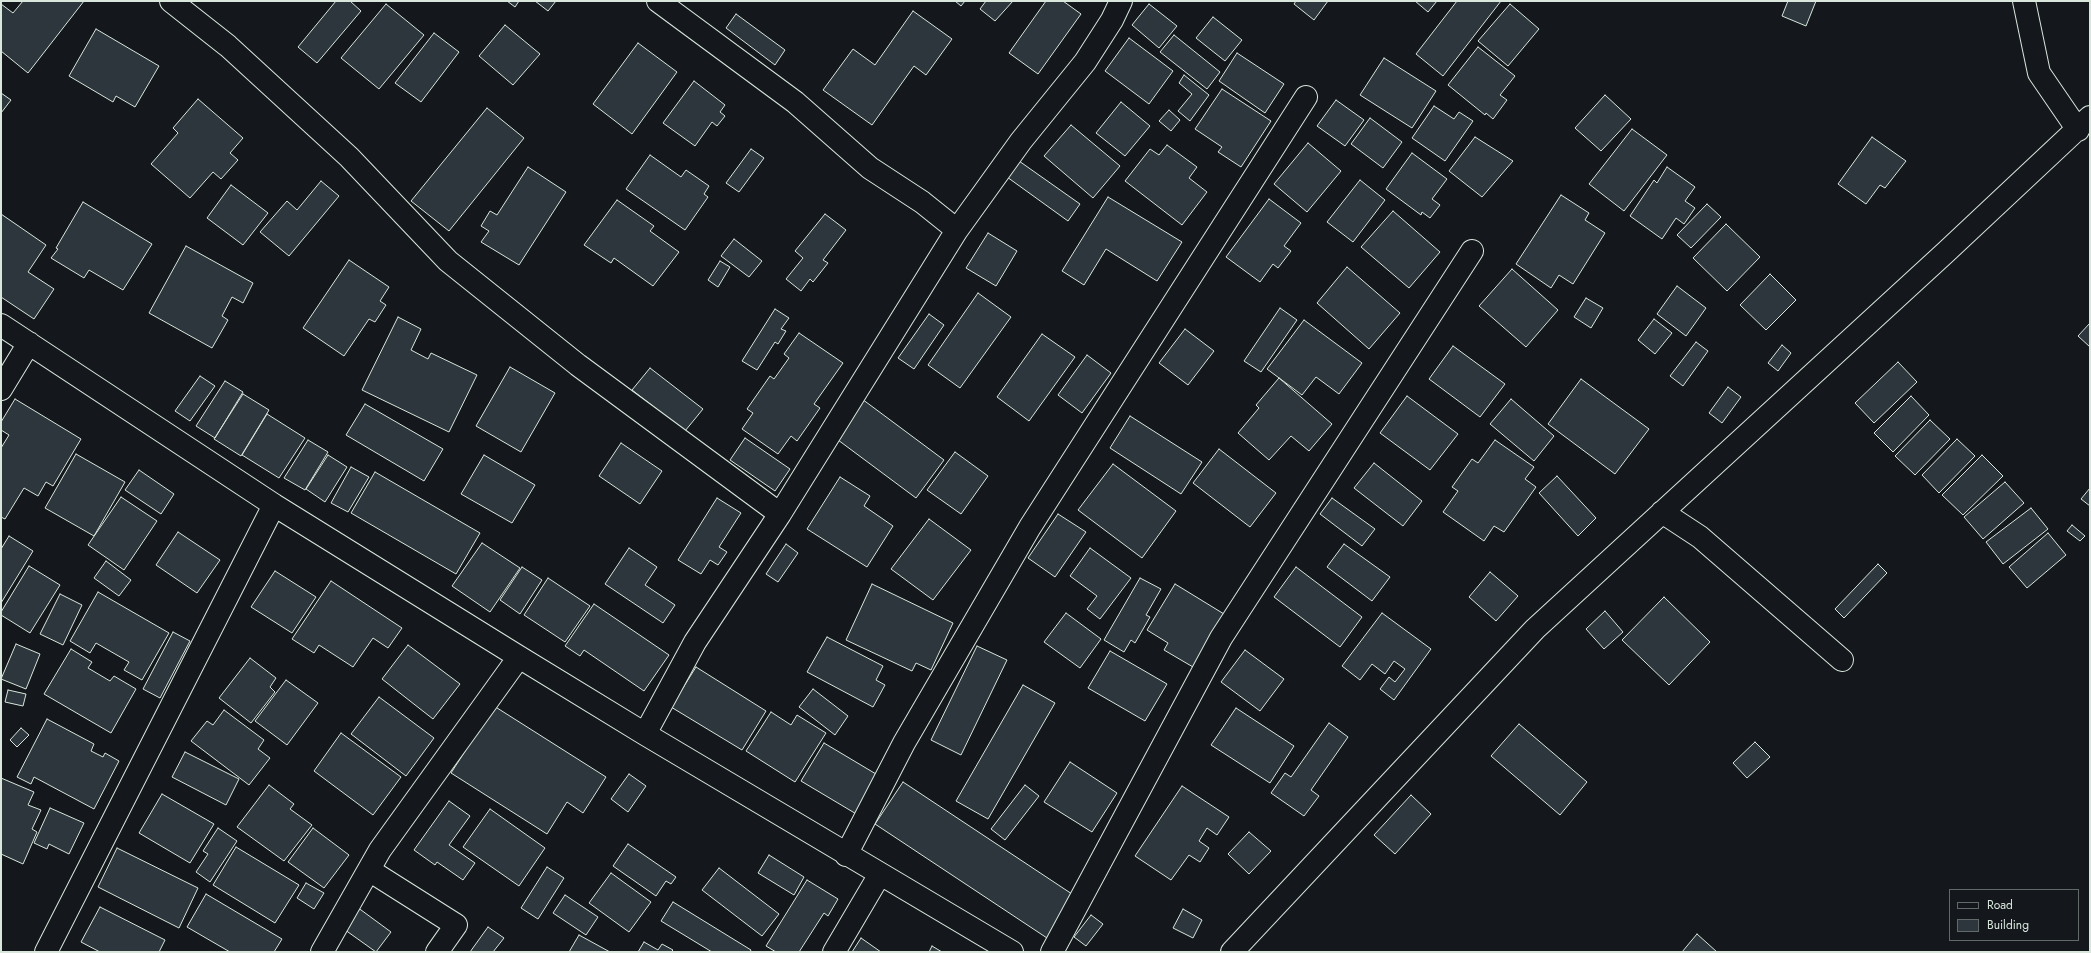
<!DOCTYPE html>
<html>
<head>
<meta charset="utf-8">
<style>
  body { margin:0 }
  #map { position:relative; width:2091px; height:953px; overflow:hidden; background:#14181c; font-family:Jost,sans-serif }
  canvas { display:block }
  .frame { position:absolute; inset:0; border:2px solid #d8e6dc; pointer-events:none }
  .legend { position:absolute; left:1949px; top:889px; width:130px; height:52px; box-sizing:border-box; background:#14181c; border:1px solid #626a69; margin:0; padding:5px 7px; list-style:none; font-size:12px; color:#d8e6dc }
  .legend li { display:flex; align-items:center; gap:8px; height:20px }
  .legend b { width:20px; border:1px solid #626a69 }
</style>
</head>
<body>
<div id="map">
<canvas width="2091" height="953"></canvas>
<div class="frame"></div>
<ul class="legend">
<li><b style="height:5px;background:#14181c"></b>Road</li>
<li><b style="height:11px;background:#2c363c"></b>Building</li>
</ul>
</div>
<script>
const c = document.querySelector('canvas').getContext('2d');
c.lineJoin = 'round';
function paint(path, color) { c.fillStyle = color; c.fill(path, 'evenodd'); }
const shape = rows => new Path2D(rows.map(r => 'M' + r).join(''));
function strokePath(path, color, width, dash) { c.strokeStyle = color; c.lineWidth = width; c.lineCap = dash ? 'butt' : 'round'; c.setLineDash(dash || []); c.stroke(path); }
const building = shape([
  [23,1,84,1,28,73,1,51,1,4,13,13,23,1],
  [336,1,350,1,361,11,317,63,298,47,336,1],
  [507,1,519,1,515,7,507,1],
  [535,1,556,1,548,11,535,1],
  [955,1,965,1,961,6,955,1],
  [986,1,1013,1,995,21,980,9,986,1],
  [1046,1,1063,1,1081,14,1038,74,1009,53,1046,1],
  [1296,1,1328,1,1314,20,1294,4,1296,1],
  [1415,1,1437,1,1428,12,1415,1],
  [1457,1,1501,1,1443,76,1416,54,1457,1],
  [1788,1,1816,1,1806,26,1782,16,1788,1],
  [386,4,424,35,379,89,341,58,386,4],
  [1149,4,1177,26,1159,48,1132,25,1149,4],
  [1510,4,1539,29,1508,66,1478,41,1510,4],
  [913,11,952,39,926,75,914,66,872,125,823,90,853,49,875,65,913,11],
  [736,14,785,50,775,65,726,28,736,14],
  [1213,17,1242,40,1225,61,1196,38,1213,17],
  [505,25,540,54,513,85,479,56,505,25],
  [96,29,159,66,135,107,116,96,113,102,69,76,96,29],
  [434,33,459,52,421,102,395,83,434,33],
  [1174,35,1220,72,1207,89,1160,52,1174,35],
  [1129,38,1173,71,1149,104,1105,71,1129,38],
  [638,43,677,72,632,134,593,104,638,43],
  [1478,47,1515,76,1500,95,1507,100,1493,119,1486,113,1485,115,1448,85,1478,47],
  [1237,53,1284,84,1265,113,1219,81,1237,53],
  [1384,58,1436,91,1412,128,1360,95,1384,58],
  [1184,75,1209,95,1190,121,1178,111,1192,94,1179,83,1184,75],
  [694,81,725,105,720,112,725,116,717,126,712,122,695,146,663,123,694,81],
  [1222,89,1271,121,1241,167,1218,152,1222,147,1195,129,1222,89],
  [1,93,11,100,1,113,1,93],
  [1605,95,1631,119,1601,151,1575,128,1605,95],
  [198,99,243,138,230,153,238,160,221,179,213,172,190,198,151,164,178,133,173,128,198,99],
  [1336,100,1364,120,1345,146,1317,126,1336,100],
  [1121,102,1150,126,1125,156,1096,133,1121,102],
  [1434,106,1454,119,1459,112,1473,121,1445,161,1412,138,1434,106],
  [487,108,524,138,449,231,411,201,487,108],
  [1169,110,1180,120,1171,131,1159,121,1169,110],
  [1370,118,1402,142,1383,168,1351,144,1370,118],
  [1071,125,1120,166,1093,198,1044,156,1071,125],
  [1632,129,1667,155,1624,211,1589,184,1632,129],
  [1475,137,1513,161,1482,197,1449,171,1475,137],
  [1872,137,1906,161,1885,188,1880,185,1866,204,1838,184,1872,137],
  [1308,143,1341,171,1307,212,1274,184,1308,143],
  [1167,145,1197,167,1189,178,1207,192,1182,225,1125,181,1150,149,1159,155,1167,145],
  [751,149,764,158,739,192,726,183,751,149],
  [1412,153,1447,179,1432,199,1440,205,1430,218,1422,212,1421,215,1386,189,1412,153],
  [650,155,681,177,686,170,709,186,704,194,708,197,685,230,626,189,650,155],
  [1019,161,1080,204,1068,221,1007,177,1019,161],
  [528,167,566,192,519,265,481,242,489,231,481,226,490,211,497,215,528,167],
  [1667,167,1695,187,1685,201,1695,208,1684,224,1676,218,1662,239,1630,216,1654,180,1657,183,1667,167],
  [1360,180,1385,200,1353,242,1327,222,1360,180],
  [321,181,339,196,289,256,260,232,287,201,297,210,321,181],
  [231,185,268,213,243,245,207,218,231,185],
  [1561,195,1589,213,1585,220,1605,233,1573,284,1559,275,1551,288,1516,264,1561,195],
  [1108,197,1182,242,1157,281,1106,249,1084,285,1062,271,1108,197],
  [1269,199,1301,223,1284,246,1291,251,1278,268,1273,264,1260,282,1226,257,1269,199],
  [617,200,654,226,650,231,679,252,653,286,614,258,611,263,584,245,617,200],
  [83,202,152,244,123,290,89,270,84,278,51,258,58,249,56,248,83,202],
  [1707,204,1721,217,1691,248,1677,235,1707,204],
  [1393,211,1440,252,1409,288,1361,247,1393,211],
  [1,214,46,245,28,272,54,289,34,319,1,297,1,214],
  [825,214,846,230,823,260,828,263,813,282,810,279,801,291,786,279,803,258,795,251,825,214],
  [1726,224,1760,257,1727,291,1693,258,1726,224],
  [988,233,1017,251,996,286,966,268,988,233],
  [734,239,762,261,749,277,721,256,734,239],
  [186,246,253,283,243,303,232,297,222,316,228,320,212,348,149,313,186,246],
  [349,260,389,287,380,301,386,305,375,322,369,319,344,356,303,328,349,260],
  [720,261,730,267,718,287,708,280,720,261],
  [1347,267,1400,313,1369,349,1317,303,1347,267],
  [1512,269,1558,310,1526,347,1479,306,1512,269],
  [1770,274,1796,300,1766,330,1740,305,1770,274],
  [1677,286,1706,308,1686,336,1657,314,1677,286],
  [978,293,1011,317,960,388,928,365,978,293],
  [1586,298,1603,308,1591,328,1574,317,1586,298],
  [1280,308,1297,320,1261,372,1244,361,1280,308],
  [775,309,789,318,781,329,786,331,778,344,775,342,757,370,742,361,775,309],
  [929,314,944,325,914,369,898,358,929,314],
  [398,317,421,329,411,350,428,359,431,353,477,375,449,432,362,390,398,317],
  [1654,319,1672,333,1655,354,1638,340,1654,319],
  [1304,320,1362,363,1339,394,1316,377,1302,395,1267,369,1304,320],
  [2090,323,2090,347,2078,336,2090,323],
  [1185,329,1214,351,1188,385,1159,363,1185,329],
  [799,333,843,363,814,404,820,408,797,441,791,436,778,454,742,429,753,413,747,409,770,376,774,379,789,358,784,354,799,333],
  [1042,334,1075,357,1029,421,997,397,1042,334],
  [1696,342,1708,351,1683,386,1670,376,1696,342],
  [1782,345,1791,353,1778,371,1768,363,1782,345],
  [1453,346,1505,384,1480,417,1429,379,1453,346],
  [1087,355,1111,373,1082,413,1058,395,1087,355],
  [1898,362,1917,382,1874,423,1855,403,1898,362],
  [510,367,555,393,521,452,476,426,510,367],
  [650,368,703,409,685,431,632,390,650,368],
  [200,376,215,386,190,421,175,411,200,376],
  [1279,378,1332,424,1309,451,1291,436,1269,460,1238,433,1259,408,1256,405,1279,378],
  [1581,379,1649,429,1615,474,1548,424,1581,379],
  [225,381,243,392,215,438,196,426,225,381],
  [1728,387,1741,397,1722,423,1709,413,1728,387],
  [243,394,269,410,241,456,214,439,243,394],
  [1407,396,1458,434,1430,470,1380,433,1407,396],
  [1911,396,1929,415,1893,452,1874,433,1911,396],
  [15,399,81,439,53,486,46,482,38,496,24,488,5,519,1,517,1,448,9,435,1,430,1,422,15,399],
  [862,399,944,460,916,498,834,437,862,399],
  [1511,399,1554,436,1534,461,1490,424,1511,399],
  [365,404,443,449,424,481,346,435,365,404],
  [267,414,305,438,279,478,242,455,267,414],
  [1130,416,1202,462,1181,494,1110,448,1130,416],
  [1930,420,1950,439,1915,475,1895,456,1930,420],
  [745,438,790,469,775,491,730,460,745,438],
  [1957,439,1975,456,1939,493,1922,475,1957,439],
  [308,440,328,452,305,490,284,478,308,440],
  [1495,440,1534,467,1525,479,1536,487,1504,532,1494,526,1484,541,1443,512,1458,491,1452,487,1472,459,1478,463,1495,440],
  [621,443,662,471,640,504,599,476,621,443],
  [1219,449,1276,493,1250,527,1193,483,1219,449],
  [955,452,988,476,961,514,927,490,955,452],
  [76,454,125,482,94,536,45,508,76,454],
  [328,455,347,467,325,502,306,489,328,455],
  [484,455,535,485,512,523,461,494,484,455],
  [1982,455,2003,476,1963,515,1942,495,1982,455],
  [1374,463,1422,501,1403,526,1354,488,1374,463],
  [1113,464,1176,511,1142,558,1078,510,1113,464],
  [351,467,369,477,348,512,331,503,351,467],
  [139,470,174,494,161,514,125,490,139,470],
  [375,472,480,533,456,574,351,513,375,472],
  [1557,476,1596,518,1578,536,1539,493,1557,476],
  [840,477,870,496,864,506,893,526,867,567,807,529,840,477],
  [2005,482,2024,503,1983,539,1964,517,2005,482],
  [2090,488,2090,506,2081,499,2090,488],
  [121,497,157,521,124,570,88,545,121,497],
  [717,498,741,513,719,547,727,552,718,565,710,560,701,574,678,560,717,498],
  [1332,498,1375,529,1362,546,1320,514,1332,498],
  [2031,508,2048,529,2003,564,1986,542,2031,508],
  [1058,514,1086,532,1055,577,1028,558,1058,514],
  [929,519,971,550,933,600,891,569,929,519],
  [2072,525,2085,536,2080,541,2067,531,2072,525],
  [178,532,220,560,197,593,156,565,178,532],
  [2048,533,2066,555,2027,588,2009,567,2048,533],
  [9,536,33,551,1,603,1,549,9,536],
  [482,543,520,568,490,612,452,586,482,543],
  [786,544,798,553,778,582,766,574,786,544],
  [1344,544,1390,577,1372,601,1327,567,1344,544],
  [629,548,657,567,645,585,675,605,663,623,605,584,629,548],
  [1090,548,1131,578,1100,619,1087,609,1097,596,1070,576,1090,548],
  [106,561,131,580,119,596,94,578,106,561],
  [1878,564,1887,573,1844,618,1835,609,1878,564],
  [29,566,60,585,30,633,1,615,1,612,29,566],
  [522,567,542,580,520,614,500,600,522,567],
  [1296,567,1362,617,1340,647,1274,597,1296,567],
  [275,571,316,597,292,633,251,607,275,571],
  [1490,572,1518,596,1496,621,1469,597,1490,572],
  [548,578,590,606,565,642,524,615,548,578],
  [1140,578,1161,589,1146,615,1150,617,1135,643,1131,640,1124,652,1104,640,1140,578],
  [331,581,402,628,388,648,373,638,353,667,319,645,314,653,292,639,331,581],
  [872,584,953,623,931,670,916,663,912,671,846,640,872,584],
  [1175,584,1224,614,1193,667,1164,650,1168,643,1147,630,1175,584],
  [98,592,169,633,142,680,124,670,129,662,96,643,90,653,70,641,98,592],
  [60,594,82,605,63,645,40,634,60,594],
  [1664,597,1710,642,1669,685,1622,640,1664,597],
  [594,604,669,655,644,691,584,650,580,656,565,646,594,604],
  [1605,611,1623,632,1604,649,1586,629,1605,611],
  [1066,613,1101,639,1080,668,1044,642,1066,613],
  [1382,613,1431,649,1394,700,1380,689,1389,677,1395,682,1405,669,1394,661,1385,674,1372,664,1360,680,1342,666,1382,613],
  [173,632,190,641,160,698,143,689,173,632],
  [827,637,883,666,876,680,885,685,873,707,807,672,827,637],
  [16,644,40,654,26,689,1,679,16,644],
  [408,645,460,684,433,719,382,679,408,645],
  [977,646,1007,660,961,755,931,740,977,646],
  [71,649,92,662,88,668,110,681,114,676,136,689,111,733,44,694,71,649],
  [1245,650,1284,679,1260,711,1221,682,1245,650],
  [1110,651,1167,684,1145,721,1088,688,1110,651],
  [250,658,276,678,270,687,275,692,251,723,219,698,250,658],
  [696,667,766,711,742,750,671,707,696,667],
  [286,680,318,703,287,745,255,721,286,680],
  [1023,685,1055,703,988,819,956,801,1023,685],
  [813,689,848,716,835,735,799,707,813,689],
  [8,690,26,694,23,706,5,702,8,690],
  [379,697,434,738,406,776,351,734,379,697],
  [494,706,606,777,583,813,567,802,547,834,451,773,494,706],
  [1236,708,1294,746,1270,783,1211,745,1236,708],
  [224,710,264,740,258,749,270,758,249,785,191,741,207,721,213,725,224,710],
  [771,712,791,725,797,715,826,733,795,782,746,751,771,712],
  [47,719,94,744,91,751,103,757,105,753,119,761,94,809,34,777,31,784,17,777,47,719],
  [1329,723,1348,737,1311,790,1319,796,1304,816,1271,793,1285,773,1291,777,1329,723],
  [1519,724,1587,782,1560,815,1491,756,1519,724],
  [21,728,29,735,17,747,10,740,21,728],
  [341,733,401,777,373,815,314,771,341,733],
  [1755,742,1770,757,1747,778,1733,763,1755,742],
  [824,743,881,777,858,815,801,781,824,743],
  [185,752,239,779,226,805,172,777,185,752],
  [1070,762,1117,793,1092,832,1044,802,1070,762],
  [629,774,646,786,628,812,611,799,629,774],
  [1,778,34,792,28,805,41,810,32,829,37,832,23,864,1,854,1,778],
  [903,782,1075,896,1047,938,875,824,903,782],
  [269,785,294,804,290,809,312,825,284,861,237,827,269,785],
  [1025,785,1039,796,1005,840,991,829,1025,785],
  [1182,786,1229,817,1217,835,1207,828,1199,841,1209,848,1200,862,1189,855,1171,880,1135,856,1182,786],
  [162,794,214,824,190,863,139,833,162,794],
  [1411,795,1431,814,1395,854,1374,835,1411,795],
  [449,801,470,816,449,845,475,863,463,880,437,862,435,865,414,850,449,801],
  [50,808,84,823,69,854,49,844,47,849,34,843,50,808],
  [490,809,545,848,519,886,463,847,490,809],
  [218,828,237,841,210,882,196,872,208,854,203,851,218,828],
  [313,828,349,855,324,888,288,862,313,828],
  [1249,832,1271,851,1249,874,1228,854,1249,832],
  [628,844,676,877,671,884,666,881,656,896,613,866,628,844],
  [236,847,299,885,275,923,213,885,236,847],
  [117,848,198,888,179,928,98,887,117,848],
  [769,855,804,877,794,895,758,873,769,855],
  [547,867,564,878,538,919,521,908,547,867],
  [719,868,779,914,762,936,702,890,719,868],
  [611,873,651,902,629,932,589,903,611,873],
  [807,880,838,899,828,916,824,913,799,952,776,952,766,946,807,880],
  [306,883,324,893,314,909,297,898,306,883],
  [206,894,282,939,274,952,230,952,187,927,206,894],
  [565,895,598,917,586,935,553,913,565,895],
  [673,902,751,950,750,952,712,952,661,921,673,902],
  [100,907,165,940,159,952,100,952,81,942,100,907],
  [357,907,391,932,376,952,341,927,357,907],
  [1183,909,1202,920,1193,938,1173,928,1183,909],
  [1091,915,1103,924,1086,946,1074,937,1091,915],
  [488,927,504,938,493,952,470,952,488,927],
  [1697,934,1717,952,1682,952,1697,934],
  [579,935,610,952,569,952,579,935],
  [861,938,881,952,852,952,861,938],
  [644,942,658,950,662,944,673,950,671,952,638,952,644,942],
  [932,946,942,952,929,952,932,946]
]);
paint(building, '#2c363c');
strokePath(building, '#d8e6dc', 1);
const minor = shape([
  [171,1,228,46,349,157,448,261,578,365,780,514],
  [658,1,795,102,870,168,922,202,957,230],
  [2024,1,2039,73,2078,130],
  [1,325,274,505,519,657,645,734,1012,952],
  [1,389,29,343],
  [1662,512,1700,537,1842,660],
  [645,734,695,642,780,514,957,230,1021,141,1085,62,1112,20,1121,1],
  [846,855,904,743,1030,527,1306,97],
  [369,870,456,925,437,952],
  [46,952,274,505],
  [322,952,380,850,519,657],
  [834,952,880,874],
  [1052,952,1221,638,1472,251],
  [1232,952,1535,629,1946,252,2090,117]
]);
strokePath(minor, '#d8e6dc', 24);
strokePath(minor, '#14181c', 22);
</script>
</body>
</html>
